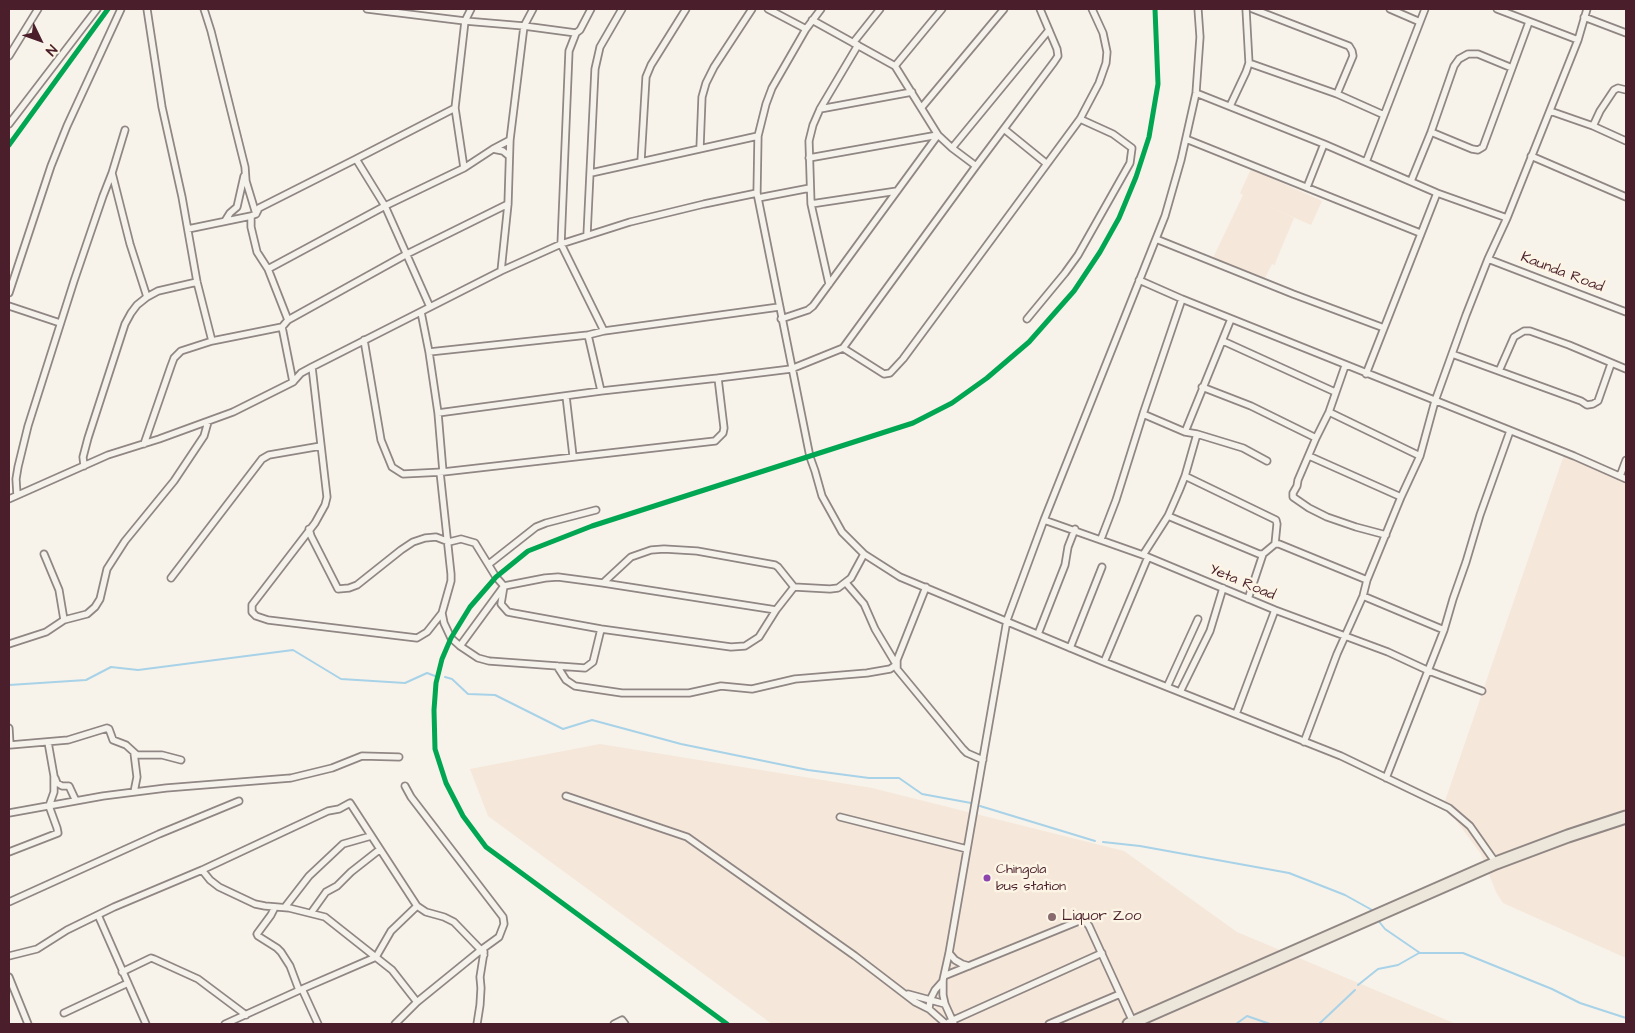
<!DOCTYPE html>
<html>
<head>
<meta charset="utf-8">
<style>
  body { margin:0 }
  #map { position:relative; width:1635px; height:1033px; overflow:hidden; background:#f7f3ea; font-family:"Architects Daughter",sans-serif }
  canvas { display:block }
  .frame { position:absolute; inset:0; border:10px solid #4a1f2b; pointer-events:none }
  .north { position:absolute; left:15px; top:15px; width:50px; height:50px; -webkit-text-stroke:4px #fcf5e5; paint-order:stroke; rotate:132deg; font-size:14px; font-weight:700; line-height:20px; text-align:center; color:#4a1f2b }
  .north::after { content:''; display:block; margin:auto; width:18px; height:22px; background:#4a1f2b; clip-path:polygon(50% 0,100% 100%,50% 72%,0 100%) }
</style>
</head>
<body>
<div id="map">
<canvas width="1635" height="1033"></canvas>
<div class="frame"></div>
<div class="north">N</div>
</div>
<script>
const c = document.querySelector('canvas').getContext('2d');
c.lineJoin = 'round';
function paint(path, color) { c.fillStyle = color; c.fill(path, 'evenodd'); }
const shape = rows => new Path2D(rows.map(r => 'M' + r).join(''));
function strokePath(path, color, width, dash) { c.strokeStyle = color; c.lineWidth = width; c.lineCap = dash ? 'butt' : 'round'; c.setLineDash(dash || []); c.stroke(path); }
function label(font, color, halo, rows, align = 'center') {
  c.font = font + ' "Architects Daughter",sans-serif'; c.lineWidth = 5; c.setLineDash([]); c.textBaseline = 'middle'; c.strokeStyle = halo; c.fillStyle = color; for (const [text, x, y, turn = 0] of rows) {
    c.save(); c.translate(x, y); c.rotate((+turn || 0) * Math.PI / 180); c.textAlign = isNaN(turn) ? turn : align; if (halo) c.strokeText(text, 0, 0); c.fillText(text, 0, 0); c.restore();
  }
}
paint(shape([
  [1251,169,1322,201,1311,225,1261,203,1294,218,1276,261,1275,265,1272,264,1264,280,1213,258,1243,195,1240,193],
  [1564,455,1626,479,1626,958,1503,903,1496,892,1481,854,1444,804],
  [600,744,872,788,1124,851,1237,932,1456,1024,772,1024,488,816,470,769]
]), '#f5e7d9');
strokePath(shape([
  [445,677,452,679,468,694,495,695,563,729,592,720,681,744,808,770,869,778,899,778,922,794,971,803],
  [9,685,86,680,111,667,138,670,293,650,341,679,405,683,427,673,435,676],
  [980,806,1095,841],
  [1103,842,1140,846,1289,873,1345,895,1372,910,1373,913],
  [1377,919,1385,929,1420,953,1463,953,1552,989,1580,1003,1626,1018],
  [1358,985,1378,969,1398,965,1419,953],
  [1236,1024,1247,1016,1270,1024],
  [1319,1024,1355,990]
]), '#a8d2e8', 2);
const street = shape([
  [147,9,162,107,182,197,197,282,212,341],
  [204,9,211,31,245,167,246,181,256,214],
  [367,9,465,21,524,26,576,33,580,30,591,9],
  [768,9,806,29],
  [821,9,806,29,772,88,766,104,758,136,757,193,810,457,815,471,822,496,842,532,864,554,900,577,1104,662,1341,756,1449,808,1470,826,1496,863],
  [1253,9,1349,46,1352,51,1353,56,1337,94,1384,115],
  [1390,9,1420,22],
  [1497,9,1578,40],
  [1584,17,1626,33],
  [576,33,569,51,561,244,604,331],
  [853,43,880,9],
  [9,56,38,9],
  [1249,63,1337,94],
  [895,66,942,9],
  [1196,93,1324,144,1437,193,1507,218],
  [1230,106,1246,72,1249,63,1246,9],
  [922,107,1004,9],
  [820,109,912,92],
  [1550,111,1593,126,1626,141],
  [9,124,97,9],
  [1593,126,1600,111,1614,90,1618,88,1626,90],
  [1004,129,1047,164],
  [125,130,112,173,130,244,147,297,158,291,197,282],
  [1431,132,1472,149,1478,150,1483,147,1529,22],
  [1186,139,1420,233],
  [700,148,702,97,706,83,714,67,752,9],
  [952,148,976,166],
  [493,149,503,151,509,156],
  [1531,156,1626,197],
  [809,158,938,135,952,148,1049,30],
  [641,161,646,77,651,65,686,9],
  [1366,162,1425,9],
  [464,168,493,149,510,140],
  [591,173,758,136],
  [1411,181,1431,132,1454,66,1459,59,1468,54,1478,54,1512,68],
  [1307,187,1324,144],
  [758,198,810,188],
  [811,204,897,191],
  [225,221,230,213,237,207,244,176],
  [188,229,251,216],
  [587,235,595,69,600,47,622,9],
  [1156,239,1293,294,1384,328],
  [1488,259,1626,312],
  [268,269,257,252,251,227,251,216,256,214,259,208,356,159],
  [501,271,508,204,510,140,524,26,533,9],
  [1139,280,1182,299,1574,456,1626,479],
  [829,284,811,204,809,141,813,125,820,109,858,45],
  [9,293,51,166,67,126,121,9],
  [9,306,60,323],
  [430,307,385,206,356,159,455,108],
  [421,312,429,352,438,413,601,391,718,378],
  [781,319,808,310,813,306,938,135,895,66,812,20],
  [1027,319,1065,273,1078,255,1130,163,1132,148,1113,134,1080,119],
  [288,320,407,254,508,204],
  [588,335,601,391],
  [364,340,381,440,392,467,403,474,443,472,715,441,723,433,724,428,718,378,791,369,843,348,976,166,1054,62,1058,56,1057,49,1040,9],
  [1223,341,1335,392],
  [843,348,884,374,890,373,903,359,1013,210,1080,119,1099,83,1106,63,1107,52,1103,33,1092,9],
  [429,352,588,335,604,331,779,307],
  [1452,354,1581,401,1587,405,1593,404,1598,401,1611,364],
  [1345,366,1329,412,1316,438,1298,480,1297,486,1293,493,1293,497,1309,508,1327,517,1356,527,1386,535],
  [312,367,327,497,325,505,315,523,255,601,252,605,252,612,256,616,268,620,417,638,427,632,442,613],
  [1499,371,1514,337,1524,331,1530,331,1569,345,1626,369],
  [1366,374,1437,193],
  [293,382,282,327,288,320,268,269,385,206,464,168,455,108,465,21,471,9],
  [1202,387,1251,406,1316,438],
  [566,396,573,456],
  [1329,412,1420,456],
  [438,413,443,472],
  [1143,414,1185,432,1197,434,1243,448,1267,461],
  [1185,432,1231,319],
  [144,444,171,366,174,358,181,351,212,341,282,327],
  [1309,456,1401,497],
  [84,466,83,457,88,438,125,324,131,313,137,305,147,297],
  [440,472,451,574,451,581,442,613,444,623,451,638,460,646,478,658,489,661,585,668,593,662,601,629],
  [1185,476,1276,520,1277,524,1275,544],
  [1620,476,1626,460],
  [17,495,16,479,18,467,28,426,74,281,103,196,112,173],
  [9,499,108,455,159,439,233,412,293,382,301,373,312,367,501,271,561,244,630,222,704,204,757,193],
  [1168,516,1259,554,1263,554,1275,544,1279,544,1367,580],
  [1044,520,1143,555,1275,610,1388,652,1429,671,1482,691],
  [309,529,311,536,338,589,349,588,357,585,401,550,413,542,425,538,436,537,449,542,461,539,475,543,496,577,504,586],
  [1101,539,1116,500,1143,414,1182,299],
  [44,554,59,590,64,620],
  [1143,555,1168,516,1179,491,1185,476,1197,434],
  [489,564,536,527,546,523,596,510],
  [171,578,262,459,269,455,321,446],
  [603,583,776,610],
  [846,583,864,604,875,629,896,664],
  [504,586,501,604,508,612,513,613,601,629,731,647,745,646,759,637,776,610,794,587,830,589,838,588,851,578,864,554],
  [926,587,897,660,897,669,963,749,967,753,983,760],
  [1363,596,1444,630],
  [1248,599,1263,554],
  [1038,634,1065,565,1068,547,1075,529],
  [9,644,46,632,64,620,87,614,95,607,100,599,107,569,125,541,174,481,204,436,208,422],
  [460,646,504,586,545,578,558,577,603,583,631,557,651,550,664,549,697,551,775,565,778,567,794,587],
  [1070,648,1102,567],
  [1104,662,1148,557],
  [557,666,566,680,575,686,622,693,689,693,721,686,752,689,795,679,867,673,890,669,896,665],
  [1167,687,1198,619],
  [1180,692,1210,631,1223,588],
  [1236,714,1275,610],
  [9,728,10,745,68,740,107,728,109,729,113,740,126,745,137,755,162,755,181,760],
  [1304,742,1337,654,1363,596,1367,580,1401,497,1420,456,1435,401,1466,315,1488,259,1507,218,1578,40,1587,9],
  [55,778,57,783,62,786,69,786,76,801],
  [1386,778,1444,630,1453,599,1466,562,1480,515,1510,431],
  [134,792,137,777,134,753],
  [566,796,687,837,855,956,915,1002,929,1009,946,1024],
  [9,813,103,796,166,788,291,778,332,768,362,756,399,757],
  [840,817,967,849],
  [9,852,58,833,57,828,49,806,54,792,54,776,48,742],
  [202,870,210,880,219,887,255,904,265,906,289,908,325,917,392,970,417,1002],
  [9,902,159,834,239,801],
  [275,907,271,915,257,934,258,936,277,948,281,952,290,966,299,990],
  [285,907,309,876,343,844,371,836],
  [311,913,326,892,337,886,351,872,379,850],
  [98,915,146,1024],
  [949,953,955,960,962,964,969,966],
  [9,956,37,949,67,930,114,907,202,870,328,811,339,809,350,803,417,906,426,912,444,917,454,922,481,950,484,955],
  [122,972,151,958,154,959,198,979,246,1015],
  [944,976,1079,921,1086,922,1089,926,1133,1022],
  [9,977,28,1024],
  [302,989,318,1024],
  [908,994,945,1004],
  [929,1009,930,1000,935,990,943,981],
  [64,1013,128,983],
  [949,1022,1102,953],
  [225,1024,302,989,376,957,391,931,417,906],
  [395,1024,417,1002,481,950,499,937,504,924,503,917,411,797,405,786],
  [477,1024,480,1005,481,988,480,977,484,952],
  [614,1024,622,1020,625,1024],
  [954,1024,945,1004,943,995,943,980,949,953,1007,620,1044,520,1165,216,1181,160,1196,93,1200,37,1198,9],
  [1049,1024,1120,994]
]);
const highway = shape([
  [1129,1024,1496,863,1568,836,1626,817]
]);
strokePath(street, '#908684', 9);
strokePath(highway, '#908684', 15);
strokePath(street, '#f5f2ec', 5.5);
strokePath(highway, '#ece7da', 11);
strokePath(shape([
  [9,145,108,9],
  [727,1024,486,847,463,816,446,783,435,749,434,710,436,683,442,659,451,638,470,607,496,577,528,551,592,526,913,423,952,403,987,378,1029,342,1074,291,1100,252,1119,218,1136,177,1149,137,1158,84,1155,9]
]), '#00a651', 5);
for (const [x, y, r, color] of [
  [987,878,4.5,"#8e44ad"],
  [1052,917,5,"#87696e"]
]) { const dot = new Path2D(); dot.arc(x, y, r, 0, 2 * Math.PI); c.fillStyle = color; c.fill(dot); strokePath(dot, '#fcf5e5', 2); }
label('14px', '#4a1f2b', '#fcf5e5', [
  ["Chingola",996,870],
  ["bus station",996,887]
], 'left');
label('15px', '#4a1f2b', '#fcf5e5', [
  ["Kaunda Road",1562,273,21],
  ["Yeta Road",1242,583,23]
]);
label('15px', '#4a1f2b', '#fcf5e5', [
  ["Liquor Zoo",1062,917]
], 'left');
</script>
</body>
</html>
